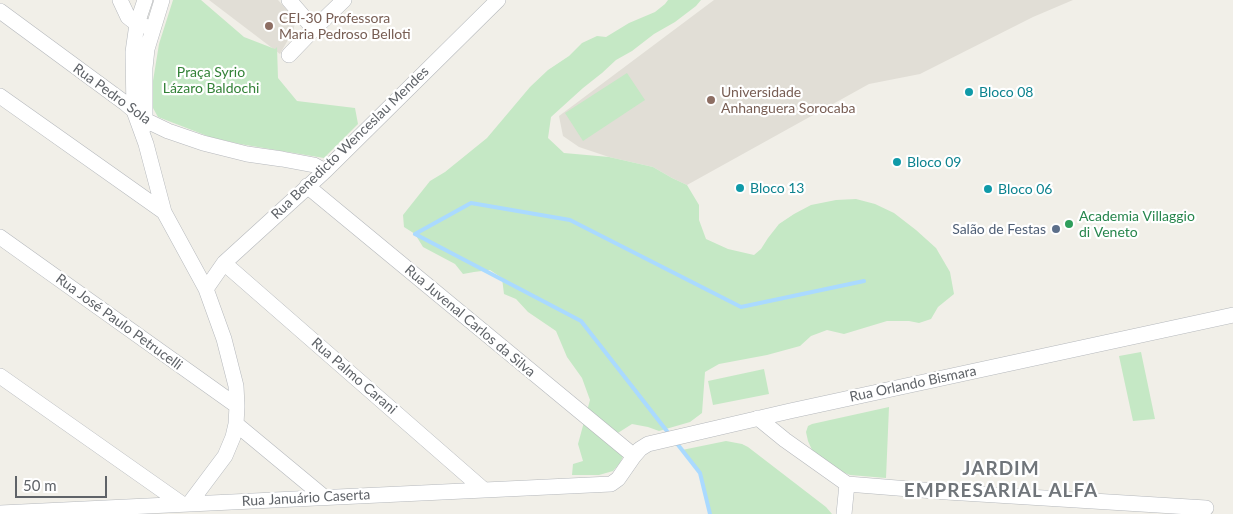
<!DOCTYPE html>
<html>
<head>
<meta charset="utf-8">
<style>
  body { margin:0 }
  #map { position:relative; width:1233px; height:514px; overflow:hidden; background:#f1efe8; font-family:Lato,sans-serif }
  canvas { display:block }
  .scale { position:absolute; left:15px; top:476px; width:92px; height:22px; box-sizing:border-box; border:2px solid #5f6368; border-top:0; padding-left:6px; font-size:15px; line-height:18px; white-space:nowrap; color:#5f6368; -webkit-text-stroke:4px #fff; paint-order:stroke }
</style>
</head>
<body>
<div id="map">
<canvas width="1233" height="514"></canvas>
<div class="scale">50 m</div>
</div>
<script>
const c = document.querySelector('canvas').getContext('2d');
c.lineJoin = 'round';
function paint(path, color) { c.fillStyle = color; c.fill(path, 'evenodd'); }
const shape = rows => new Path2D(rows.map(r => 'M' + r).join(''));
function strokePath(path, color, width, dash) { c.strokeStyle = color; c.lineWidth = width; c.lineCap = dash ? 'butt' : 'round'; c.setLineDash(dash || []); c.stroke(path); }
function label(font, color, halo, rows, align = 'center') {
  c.font = font + ' Lato,sans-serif'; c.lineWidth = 4.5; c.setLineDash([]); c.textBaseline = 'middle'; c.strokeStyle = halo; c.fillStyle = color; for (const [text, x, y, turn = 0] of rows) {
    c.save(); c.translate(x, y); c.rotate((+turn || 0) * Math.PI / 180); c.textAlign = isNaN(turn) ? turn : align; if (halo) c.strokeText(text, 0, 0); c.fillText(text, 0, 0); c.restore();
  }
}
paint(shape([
  [209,0,278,0,296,20,293,31,280,54],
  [714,0,1073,0,1033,17,920,74,869,84,687,185,672,178,653,167,609,157,579,147,563,136,559,116]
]), '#e1ded6');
paint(shape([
  [173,0,201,0,244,37,275,49,277,47,278,78,297,101,355,108,358,124,324,158,240,144,210,137,158,117,153,108,152,87,159,44],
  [668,0,701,0,696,6,675,22,654,34,632,51,616,60,602,73,583,88,551,117,548,138,564,153,609,157,653,167,672,178,687,185,699,205,699,220,706,239,728,249,754,255,761,249,768,238,779,224,794,214,811,205,836,200,856,199,875,204,894,213,916,230,936,248,950,272,954,294,938,307,931,319,919,323,909,321,887,321,844,334,827,330,811,336,800,346,767,355,719,364,705,372,702,413,690,422,659,431,648,427,632,424,610,438,625,452,620,463,613,471,599,475,572,475,573,464,583,461,578,444,590,400,582,378,567,357,556,331,528,312,516,299,504,294,502,278,490,270,474,272,463,274,455,264,423,247,415,234,404,227,403,215,430,181,445,172,487,138,530,87,548,70,569,56,582,43,597,36,606,37,629,23,655,12,665,4],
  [627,73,645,100,583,141,565,113],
  [1141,352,1155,419,1133,421,1119,356],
  [764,369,769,394,713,405,708,381],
  [889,407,886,478,850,475,840,471,812,450,808,441,806,432,808,426,812,424],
  [726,441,742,444,748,447,826,507,832,514,710,514,699,473,682,450]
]), '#c5e8c5');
strokePath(shape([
  [415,234,471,203,570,220,741,307,864,281],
  [415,234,581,321,670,435],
  [675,441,700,473,710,514]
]), '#aadaff', 4);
const minor = shape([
  [120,0,128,17,137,24,145,26],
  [145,0,137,24,133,52,134,111,146,144,164,212,206,289,224,339,236,386,237,406,236,424,233,437,225,456,189,504],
  [289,0,314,29],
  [0,11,125,103,145,120,168,131,203,143,247,154,282,159,314,165,325,171],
  [289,55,314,29,344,0],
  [0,96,164,212],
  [145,126,145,68,147,49,162,0],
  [307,186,634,456],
  [0,237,237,406],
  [224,263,484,490],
  [206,289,224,263,325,171,498,0],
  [0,376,182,504],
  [758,418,785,440,847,484,947,492,1206,508],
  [236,424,324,497],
  [0,513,611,484,618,479,634,456,640,449,648,444,790,411,1233,315],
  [844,514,847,484]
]);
strokePath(minor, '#b5b8bc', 16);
strokePath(minor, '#fff', 15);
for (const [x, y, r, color] of [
  [269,26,5,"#8d6e63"],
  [969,92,5,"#0f9aa8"],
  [711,100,5,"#8d6e63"],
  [897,162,5,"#0f9aa8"],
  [740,188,5,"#0f9aa8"],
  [988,189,5,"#0f9aa8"],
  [1069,224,5,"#2e9e5b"],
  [1056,229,5,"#5c6f8a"]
]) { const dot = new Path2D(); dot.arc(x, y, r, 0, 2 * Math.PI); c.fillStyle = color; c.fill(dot); strokePath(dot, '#fff', 2); }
label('14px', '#785e54', '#fff', [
  ["CEI-30 Professora",279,18],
  ["Maria Pedroso Belloti",279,34],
  ["Universidade",721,92],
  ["Anhanguera Sorocaba",721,108]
], 'left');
label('14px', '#348238', '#fff', [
  ["Praça Syrio",211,72],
  ["Lázaro Baldochi",211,88]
]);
label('14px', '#0d838f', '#fff', [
  ["Bloco 08",979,92],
  ["Bloco 09",907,162],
  ["Bloco 13",750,188],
  ["Bloco 06",998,189]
], 'left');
label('14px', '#5f6368', '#fff', [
  ["Rua Pedro Sola",112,94,36],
  ["Rua Benedicto Wenceslau Mendes",350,143,-44],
  ["Rua Juvenal Carlos da Silva",470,321,40],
  ["Rua José Paulo Petrucelli",119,322,36],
  ["Rua Palmo Carani",354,376,41],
  ["Rua Orlando Bismara",913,384,-12],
  ["Rua Januário Caserta",306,498,-3]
]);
label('14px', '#27864d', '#fff', [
  ["Academia Villaggio",1079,216],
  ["di Veneto",1079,232]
], 'left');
label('14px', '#4e5e75', '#fff', [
  ["Salão de Festas",1046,229]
], 'right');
c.letterSpacing = '1px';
label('bold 19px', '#70757a', '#fff', [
  ["JARDIM",1001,469],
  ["EMPRESARIAL ALFA",1001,491]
]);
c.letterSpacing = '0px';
</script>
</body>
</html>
